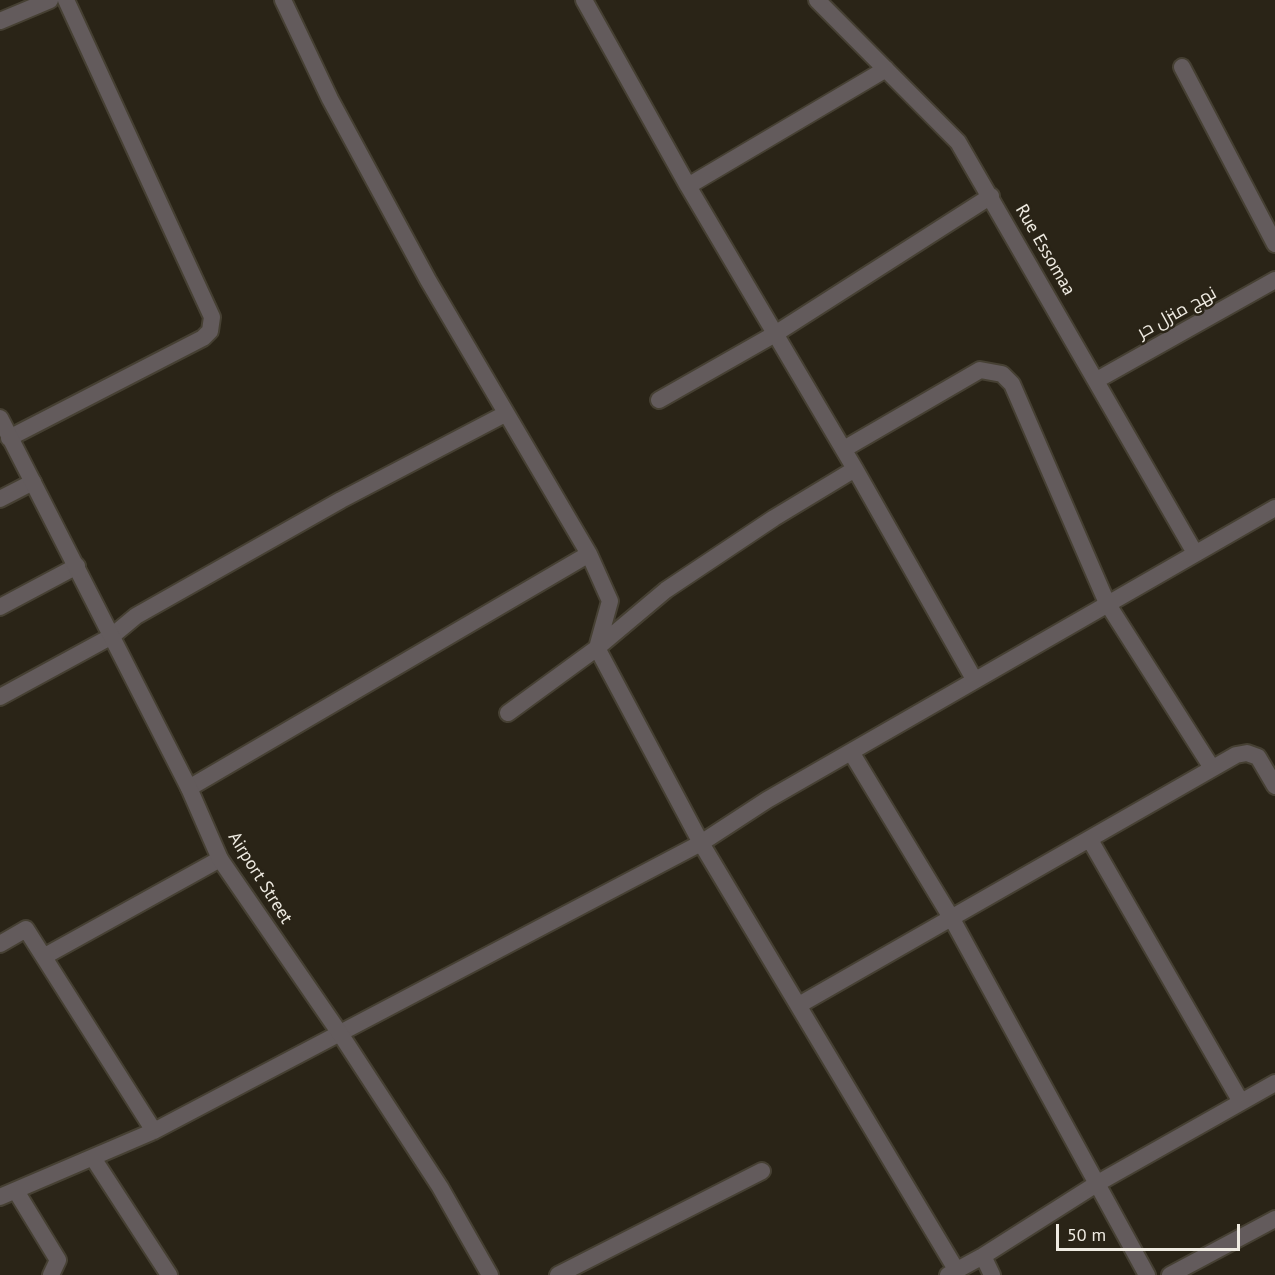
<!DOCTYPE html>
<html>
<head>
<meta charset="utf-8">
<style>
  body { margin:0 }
  #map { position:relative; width:1275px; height:1275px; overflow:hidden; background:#2a2417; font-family:"PT Sans",sans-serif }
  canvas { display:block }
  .scale { position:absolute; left:1056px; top:1224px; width:184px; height:27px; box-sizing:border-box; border:3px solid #efebe2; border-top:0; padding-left:8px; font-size:18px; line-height:21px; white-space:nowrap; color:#efebe2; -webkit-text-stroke:4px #2a2417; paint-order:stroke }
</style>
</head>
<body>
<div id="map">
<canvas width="1275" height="1275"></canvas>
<div class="scale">50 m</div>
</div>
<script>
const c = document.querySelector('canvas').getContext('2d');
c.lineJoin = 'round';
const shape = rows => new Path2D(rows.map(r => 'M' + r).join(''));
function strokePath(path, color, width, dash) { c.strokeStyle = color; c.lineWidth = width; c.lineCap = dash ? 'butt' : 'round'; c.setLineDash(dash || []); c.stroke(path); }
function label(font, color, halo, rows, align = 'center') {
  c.font = font + ' "PT Sans",Cairo,sans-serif'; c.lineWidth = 5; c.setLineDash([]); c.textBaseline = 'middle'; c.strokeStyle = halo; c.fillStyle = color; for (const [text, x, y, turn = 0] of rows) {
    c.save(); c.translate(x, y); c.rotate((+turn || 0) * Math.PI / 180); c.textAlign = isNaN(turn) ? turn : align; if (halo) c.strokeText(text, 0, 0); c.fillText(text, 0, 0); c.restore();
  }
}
const minor = shape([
  [283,0,330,99,428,280,589,554,610,601,597,648,701,843,957,1271],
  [584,0,688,186,855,469,974,679],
  [817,0,958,142,1195,553],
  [0,21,50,0],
  [1182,67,1275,244],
  [688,186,886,69],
  [1097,380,1275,280],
  [659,400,775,334,991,196],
  [9,438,203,338,210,331,212,317,66,0],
  [844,449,980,370,1002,374,1012,384,1107,603,1212,768],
  [0,499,33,482],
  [0,607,77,566],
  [0,697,112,636,136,616,341,500,505,414],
  [508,713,597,648,666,590,774,518,855,469],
  [851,752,952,919,1147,1275],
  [189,788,589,554],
  [1090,840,1241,1102],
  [0,944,26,929,154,1131],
  [45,956,220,859],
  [799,1005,1236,755,1247,753,1258,757,1275,786],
  [93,1158,169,1275],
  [16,1191,58,1260,51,1275],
  [0,1197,154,1131,701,843,767,800,1275,508],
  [983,1256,992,1275],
  [558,1275,762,1171],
  [948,1275,983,1256,1098,1183,1275,1083],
  [1170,1275,1275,1219]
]);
const tertiary = shape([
  [0,418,189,788,220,859,341,1035,440,1187,490,1275]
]);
strokePath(minor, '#464033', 20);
strokePath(tertiary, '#464033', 20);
strokePath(minor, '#635b5c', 16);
strokePath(tertiary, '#635b5c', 16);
label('18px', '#efebe2', '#2a2417', [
  ["Rue Essomaa",1045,250,60],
  ["نهج منزل حر",1177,313,-29],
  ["Airport Street",260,878,58]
]);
</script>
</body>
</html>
